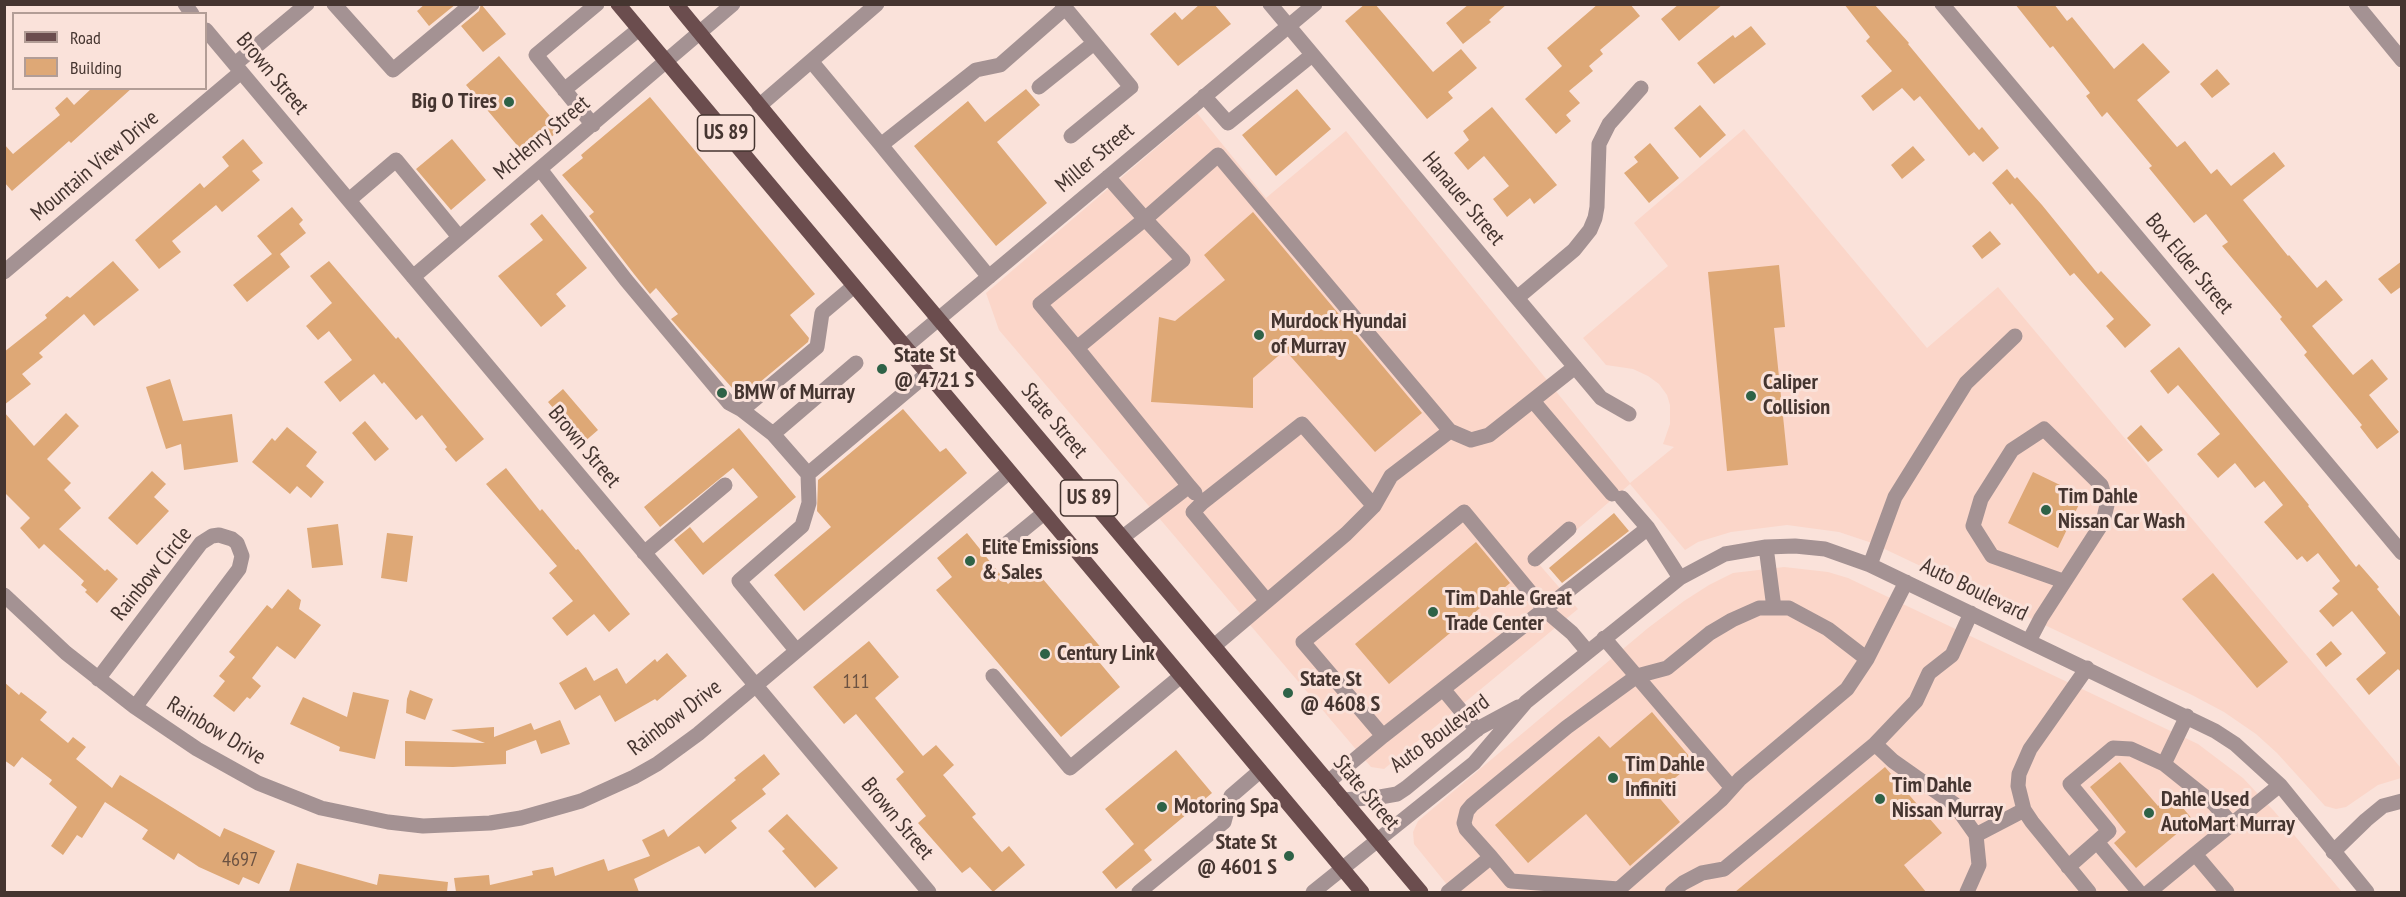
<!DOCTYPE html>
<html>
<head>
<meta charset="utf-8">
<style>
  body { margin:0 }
  #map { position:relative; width:2406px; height:897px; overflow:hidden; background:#fae2da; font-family:"PT Sans Narrow",sans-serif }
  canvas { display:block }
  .frame { position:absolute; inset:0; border:6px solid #453530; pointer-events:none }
  .legend { position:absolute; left:12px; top:12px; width:195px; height:78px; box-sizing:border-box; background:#fae2da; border:2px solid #b29d96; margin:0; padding:8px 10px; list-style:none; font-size:18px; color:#453530 }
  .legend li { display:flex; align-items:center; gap:12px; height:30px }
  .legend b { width:30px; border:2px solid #b29d96 }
</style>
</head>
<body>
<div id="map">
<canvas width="2406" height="897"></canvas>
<div class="frame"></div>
<ul class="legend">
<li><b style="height:8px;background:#6b4d4e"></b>Road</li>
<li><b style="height:16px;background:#dea876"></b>Building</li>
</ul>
</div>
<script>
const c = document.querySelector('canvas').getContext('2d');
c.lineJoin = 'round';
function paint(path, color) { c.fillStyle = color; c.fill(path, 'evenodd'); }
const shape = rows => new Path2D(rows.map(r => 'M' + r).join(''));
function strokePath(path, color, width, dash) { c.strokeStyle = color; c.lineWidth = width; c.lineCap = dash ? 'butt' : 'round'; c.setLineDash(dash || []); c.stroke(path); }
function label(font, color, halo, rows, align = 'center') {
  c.font = font + ' "PT Sans Narrow",sans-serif'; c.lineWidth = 6; c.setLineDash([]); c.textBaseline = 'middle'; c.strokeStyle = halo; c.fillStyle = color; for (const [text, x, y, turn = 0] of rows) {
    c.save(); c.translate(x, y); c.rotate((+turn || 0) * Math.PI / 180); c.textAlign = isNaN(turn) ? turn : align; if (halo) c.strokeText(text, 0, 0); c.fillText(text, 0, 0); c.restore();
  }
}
paint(shape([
  [1197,113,1266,198,1346,131,1630,483,1674,447,1663,444,1670,424,1670,405,1667,395,1659,384,1648,376,1633,369,1606,365,1583,338,1668,266,1634,223,1744,129,1927,348,1998,287,2400,767,2401,778,2378,785,2346,807,2336,809,2325,806,2277,753,2256,734,2224,712,2192,695,1872,543,1839,532,1787,525,1731,532,1698,542,1685,550,1630,484,1538,563,1578,609,1384,769,1371,767,999,330,986,293],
  [1784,567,1828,572,1848,578,2198,744,2243,778,2274,811,2342,892,1453,892,1414,844,1413,832,1418,821,1648,628,1684,601,1709,585,1733,573]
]), '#fbd6c9');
paint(shape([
  [425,4,456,4,429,26,417,11],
  [481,4,506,34,483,52,461,26,479,11],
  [1200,4,1214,4,1231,24,1178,66,1150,34,1175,12,1182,20],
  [1365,4,1375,4,1433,72,1461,49,1477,68,1448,92,1453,98,1427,119,1345,21],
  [1469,4,1507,4,1489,20,1491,22,1463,44,1446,23],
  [1598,4,1630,4,1640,16,1600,50,1603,54,1589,66,1593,71,1569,91,1580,103,1566,115,1571,121,1556,134,1525,99,1562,66,1547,48],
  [1679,4,1723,4,1679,41,1661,19],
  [1844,4,1874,4,1909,43,1908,44,1979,130,1982,127,1999,148,1983,162,1974,152,1969,156,1920,96,1914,101,1902,88,1873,111,1861,96,1892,71,1866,41,1870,37],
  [2015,4,2054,4,2067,21,2072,17,2114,69,2143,43,2170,72,2137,100,2177,147,2185,141,2211,174,2217,169,2231,186,2274,152,2285,166,2243,200,2288,256,2289,255,2317,288,2326,280,2343,300,2312,326,2353,375,2372,359,2388,379,2369,395,2399,432,2377,449,2360,427,2362,425,2304,355,2307,352,2280,319,2282,317,2222,246,2228,242,2206,214,2194,223,2149,168,2152,166,2107,112,2102,117,2086,96,2090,93,2053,46,2050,48],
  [1751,26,1766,44,1714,84,1697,63,1733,35,1735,38],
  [499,56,561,129,527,157,466,85],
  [2217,69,2230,84,2212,98,2200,84],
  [92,88,132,88,71,143,69,141,12,191,4,182,4,144,13,154,60,115,55,108,67,97,74,105],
  [1026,89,1040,105,997,142,1047,203,996,246,914,146,968,101,985,122],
  [1297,89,1331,129,1276,176,1242,135],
  [650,97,815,294,790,315,809,338,808,342,741,398,671,319,678,314,656,288,650,294,634,274,589,216,594,212,562,175,583,158,581,155],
  [1700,105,1726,135,1700,158,1674,128],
  [1492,107,1557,185,1534,204,1530,198,1507,217,1493,199,1509,186,1484,156,1468,170,1454,153,1469,140,1463,131],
  [243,139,263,163,252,171,260,180,222,212,216,205,172,241,181,252,159,269,135,240,200,183,204,188,229,166,222,157],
  [452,139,486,180,451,210,416,169],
  [1650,143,1679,178,1649,203,1624,173,1638,162,1634,157],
  [1913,146,1925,160,1902,179,1891,165],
  [2007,169,2015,179,2017,177,2042,205,2098,274,2101,271,2151,325,2125,348,2106,326,2114,319,2074,273,2070,276,2012,203,2010,205,1992,183],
  [292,207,303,220,299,224,306,233,280,254,290,267,247,302,233,285,272,254,257,236],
  [1253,212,1422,413,1375,452,1285,350,1253,378,1253,408,1151,402,1159,317,1175,321,1225,280,1204,255],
  [542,214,587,268,556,294,566,306,541,327,498,276,543,240,530,224],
  [1990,231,2001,244,1982,259,1972,246],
  [113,261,139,290,94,326,84,314,39,353,43,357,22,374,31,384,4,405,4,352,47,318,45,315,67,296,70,298],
  [329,261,396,339,398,337,484,439,456,462,445,449,447,447,422,415,416,420,384,382,382,384,374,374,340,402,324,382,352,360,329,331,318,340,306,326,332,303,310,276],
  [2402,261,2402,286,2391,294,2378,279],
  [1779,265,1785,327,1774,328,1788,465,1727,471,1708,272],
  [2179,347,2309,505,2308,506,2356,567,2359,564,2379,587,2377,589,2402,619,2402,673,2398,669,2369,695,2356,679,2386,653,2352,611,2333,627,2319,611,2338,594,2332,588,2340,581,2318,553,2307,562,2302,556,2297,560,2264,522,2283,505,2264,481,2255,488,2235,463,2218,478,2197,454,2220,434,2178,385,2168,394,2150,371],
  [170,379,183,421,232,414,238,462,184,470,181,444,166,449,146,387],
  [563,389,598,430,583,443,548,402],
  [903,409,940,452,946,448,967,473,804,611,774,575,831,527,817,511,818,480],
  [4,412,34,446,66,413,79,426,47,459,71,483,64,490,81,508,59,529,105,571,107,569,118,579,97,603,85,592,87,590,81,585,84,581,44,544,39,549,20,528,30,518,4,492],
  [365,421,389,449,375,461,352,433],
  [2141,425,2163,450,2148,462,2127,438],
  [287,427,317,452,306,466,324,482,311,498,297,486,290,494,252,462,272,438,275,441],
  [739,428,796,497,703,575,674,540,690,527,703,543,758,497,733,468,660,527,644,507],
  [506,468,540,511,542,509,576,550,578,549,630,614,609,632,594,614,567,636,552,618,573,601,549,573,557,566,486,484],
  [152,471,166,484,154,497,169,511,137,545,108,518],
  [2033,472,2083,496,2058,548,2008,523],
  [1614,513,1629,531,1562,583,1549,568],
  [338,524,343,565,312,568,307,528],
  [387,533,413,536,407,582,381,578],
  [967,533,1008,584,1031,565,1103,650,1095,657,1120,687,1061,737,936,590,952,577,937,558],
  [1476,542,1510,583,1389,684,1355,644],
  [2213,573,2288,662,2257,688,2182,599],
  [288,589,301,600,299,609,321,625,295,659,277,646,252,678,261,686,250,699,247,697,234,712,213,696,225,681,219,676,235,657,229,652,267,605,272,609],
  [869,641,899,677,875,698,923,756,936,745,954,765,943,775,976,814,972,817,1002,852,1009,846,1025,865,993,892,970,867,962,873,918,823,926,816,896,779,904,772,856,714,844,724,813,687],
  [2331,641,2342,654,2326,667,2316,654],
  [667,653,687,676,657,701,655,699,615,722,600,695,575,710,559,683,586,667,594,681,617,668,626,684,655,659,657,662],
  [4,682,19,695,21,692,47,712,40,720,68,743,73,737,86,747,76,759,112,788,120,775,220,837,224,828,275,851,259,884,243,877,239,885,199,867,178,853,174,860,142,839,148,830,105,802,82,838,77,835,63,855,51,846,77,807,49,784,52,780,22,757,14,767,4,760],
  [410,690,433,699,425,720,406,713,407,699],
  [353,692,389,700,375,759,339,751,340,747,290,724,303,697,347,717],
  [1652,712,1694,762,1656,794,1680,822,1630,866,1586,814,1528,863,1495,825,1599,736,1610,748],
  [560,720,570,744,541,754,536,740,506,751,506,764,453,767,405,766,405,741,485,743,451,730,494,727,494,737,531,723,534,730],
  [1176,750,1212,793,1144,850,1152,860,1116,889,1102,872,1134,844,1105,809],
  [764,754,780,774,762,789,766,794,731,821,737,828,705,854,699,846,634,879,639,892,456,892,454,878,489,875,490,885,533,875,532,871,553,867,555,876,604,859,608,871,650,856,642,840,664,829,668,837,736,780,734,778],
  [2120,762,2158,806,2172,795,2193,820,2136,868,2114,843,2126,832,2090,787],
  [1885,767,1942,833,1904,865,1926,892,1735,892],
  [787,814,838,868,815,888,782,851,785,849,768,831],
  [297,863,377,885,379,874,448,882,447,892,289,892]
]), '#dea876');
strokePath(shape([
  [185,4,192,14],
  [334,4,393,70,472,4],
  [1062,4,1131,87,1071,136],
  [1270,4,1601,398,1629,414],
  [1942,4,2402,553],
  [2356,4,2402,60],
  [206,30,929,892],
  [811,61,881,145],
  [235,64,307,4],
  [1039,87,1094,43],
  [564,90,639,29],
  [1204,96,1228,123,1312,55],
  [759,106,877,4],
  [593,125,536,55,597,4],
  [540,169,626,280,729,403,742,410,817,347,822,313,854,286],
  [1108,177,1145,219,1218,155,1445,425,1450,431,1471,440,1489,435,1575,367],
  [349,200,396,160,459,237],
  [4,272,241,72],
  [413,277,733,4],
  [989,277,881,145,976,70,1000,65,1065,8],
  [1517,298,1574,250,1590,230,1595,218,1597,207,1599,144,1609,124,1641,88],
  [905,347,1315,4],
  [1077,348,1040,304,1145,219,1183,260,1077,348,1189,486],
  [1533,401,1612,494],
  [742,410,773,434,808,474],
  [773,434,856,363],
  [1622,498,1648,528],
  [1123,537,1189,486,1195,493],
  [1766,547,1774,608,1789,608,1828,629,1867,659],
  [1000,549,1044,513],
  [644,553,725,485],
  [1535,559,1569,529],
  [1870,565,1895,497,1966,383,2015,336],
  [4,595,66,653,135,707,197,749,258,783,321,808,388,822,423,826,490,823,521,818,581,801,634,777,657,764,698,734,1009,472],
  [1267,601,1193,512,1203,502,1302,424,1374,506,1391,476,1450,431],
  [1604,638,1732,788],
  [2029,641,2041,618,2103,522,2107,505,2101,485,2044,429,2012,450,1981,499,1973,526,1992,556,2063,581],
  [1214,646,1346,534,1374,506],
  [796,650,739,581,802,526,809,503,808,474,927,374],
  [2087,668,2030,749,2019,774,2018,786,2024,810,2032,822,2089,892],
  [993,676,1070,768,1181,676],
  [98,679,201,543,212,536,219,535,232,539,237,543,242,556,239,569,135,707],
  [1443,689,1477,730],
  [1383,736,1303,642,1464,512,1545,610,1572,633,1588,652],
  [1875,744,1893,761,1954,804,1976,835],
  [2164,764,2214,804,2232,824],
  [1328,782,1383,736,1648,528,1680,578],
  [1343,800,1380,797,1397,794,1406,788,1479,728,1518,707],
  [2097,842,2139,892],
  [2333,852,2366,820,2383,806,2402,801],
  [1491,857,1466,829,1464,823,1467,811,1472,805,1567,727,1637,676,1667,668,1710,633,1732,620,1759,608,1774,608],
  [2068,867,2109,831,2070,784,2113,748,2131,749,2164,764,2187,716],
  [1139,892,1224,822,1231,796,1260,771],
  [1313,892,1474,763,1526,702,1680,578,1725,554,1766,547,1795,546,1825,549,1870,565,2215,731,2235,744,2280,785,2367,892],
  [1448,892,1491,857,1511,881,1619,889,1722,799,1740,779,1847,689,1867,659,1906,582],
  [1672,892,1683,883,1702,873,1724,869,1875,744,1916,701,1929,673,1952,655,1971,613],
  [1967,892,1979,865,1976,835,2024,810],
  [2149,892,2195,854],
  [2227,892,2195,854,2280,785]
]), '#a49293', 15);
strokePath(shape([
  [618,4,1362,892],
  [676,4,802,157,1421,892]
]), '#6b4d4e', 15);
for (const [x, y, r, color] of [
  [509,102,6,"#2e6247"],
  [1259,335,6,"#2e6247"],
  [882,369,6,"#2e6247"],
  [722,393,6,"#2e6247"],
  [1751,396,6,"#2e6247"],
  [2046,510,6,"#2e6247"],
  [970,561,6,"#2e6247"],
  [1433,612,6,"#2e6247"],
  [1045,654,6,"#2e6247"],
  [1288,693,6,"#2e6247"],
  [1613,778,6,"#2e6247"],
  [1880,799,6,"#2e6247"],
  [1162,807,6,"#2e6247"],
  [2149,813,6,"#2e6247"],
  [1289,856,6,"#2e6247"]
]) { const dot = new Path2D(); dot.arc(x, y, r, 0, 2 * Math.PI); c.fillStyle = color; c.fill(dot); strokePath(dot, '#fae2da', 2); }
label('20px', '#6b5242', null, [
  ["111",856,682],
  ["4697",240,860]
]);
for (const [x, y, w] of [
  [726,133,57],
  [1089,498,57]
]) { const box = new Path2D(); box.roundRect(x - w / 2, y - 18, w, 36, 4.5); c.fillStyle = '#fae2da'; c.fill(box); strokePath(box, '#453530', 1.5); }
label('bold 21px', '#453530', null, [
  ["US 89",726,133],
  ["US 89",1089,498]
]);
label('22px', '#453530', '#fae2da', [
  ["Brown Street",272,74,50],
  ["McHenry Street",542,138,-40],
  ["Miller Street",1095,158,-40],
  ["Mountain View Drive",95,166,-40],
  ["Hanauer Street",1463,199,50],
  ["Box Elder Street",2189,264,50],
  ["State Street",1054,421,50],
  ["Brown Street",584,447,50],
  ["Rainbow Circle",152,574,-51],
  ["Auto Boulevard",1974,590,26],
  ["Rainbow Drive",675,718,-37],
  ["Rainbow Drive",216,731,31],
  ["Auto Boulevard",1440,734,-36],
  ["State Street",1366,793,50],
  ["Brown Street",897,819,50]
]);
label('bold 22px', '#453530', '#fae2da', [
  ["Big O Tires",497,102,"right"],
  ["Murdock Hyundai",1271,322],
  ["of Murray",1271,347],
  ["State St",894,356],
  ["@ 4721 S",894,381],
  ["Caliper",1763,383],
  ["Collision",1763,408],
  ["BMW of Murray",734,393],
  ["Tim Dahle",2058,497],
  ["Nissan Car Wash",2058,522],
  ["Elite Emissions",982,548],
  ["& Sales",982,573],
  ["Tim Dahle Great",1445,599],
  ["Trade Center",1445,624],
  ["Century Link",1057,654],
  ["State St",1300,680],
  ["@ 4608 S",1300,705],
  ["Tim Dahle",1625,765],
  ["Infiniti",1625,790],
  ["Tim Dahle",1892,786],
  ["Nissan Murray",1892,811],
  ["Dahle Used",2161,800],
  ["AutoMart Murray",2161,825],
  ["Motoring Spa",1174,807],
  ["State St",1277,843,"right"],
  ["@ 4601 S",1277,868,"right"]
], 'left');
</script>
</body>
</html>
